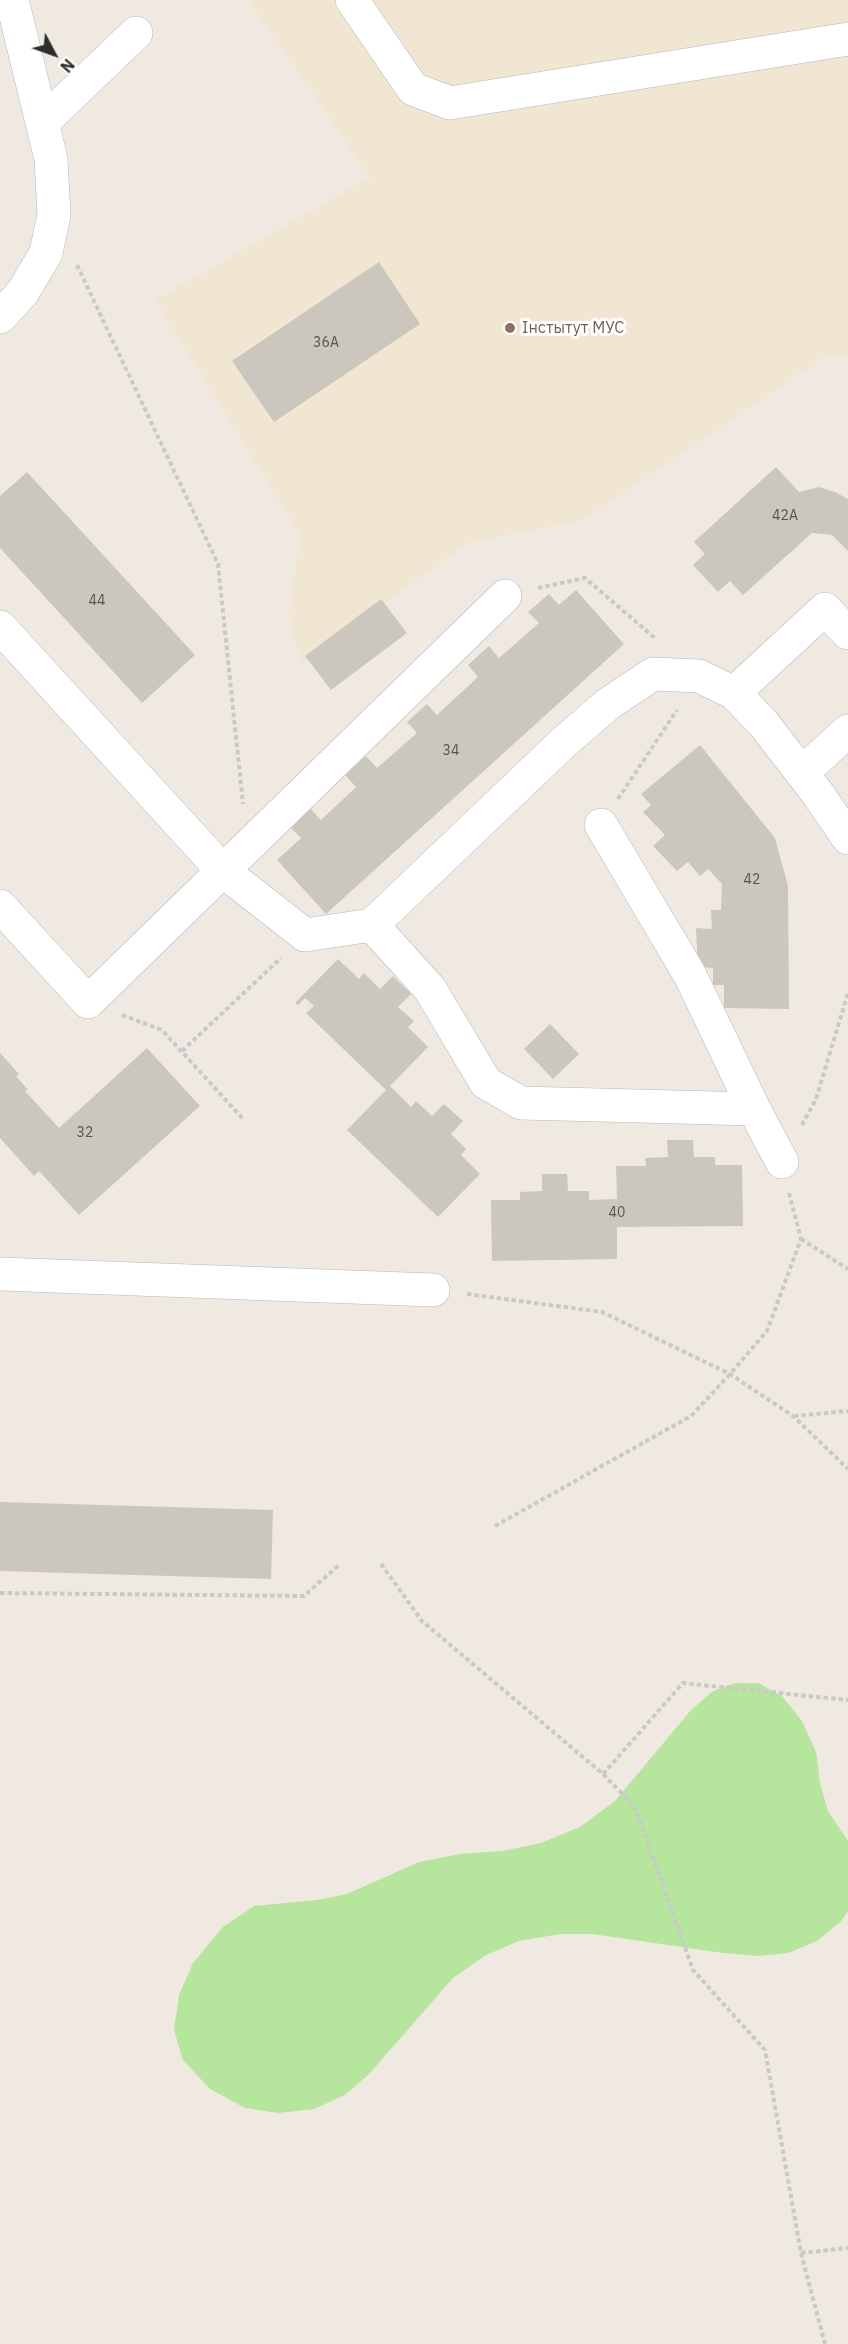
<!DOCTYPE html>
<html>
<head>
<meta charset="utf-8">
<style>
  body { margin:0 }
  #map { position:relative; width:848px; height:2344px; overflow:hidden; background:#efe9e1; font-family:"IBM Plex Sans",sans-serif }
  canvas { display:block }
  .north { position:absolute; left:24px; top:24px; width:60px; height:60px; -webkit-text-stroke:4px #fff; paint-order:stroke; rotate:131deg; font-size:16px; font-weight:700; line-height:24px; text-align:center; color:#2e2e2e }
  .north::after { content:''; display:block; margin:auto; width:21px; height:27px; background:#2e2e2e; clip-path:polygon(50% 0,100% 100%,50% 72%,0 100%) }
</style>
</head>
<body>
<div id="map">
<canvas width="848" height="2344"></canvas>
<div class="north">N</div>
</div>
<script>
const c = document.querySelector('canvas').getContext('2d');
c.lineJoin = 'round';
function paint(path, color) { c.fillStyle = color; c.fill(path, 'evenodd'); }
const shape = rows => new Path2D(rows.map(r => 'M' + r).join(''));
function strokePath(path, color, width, dash) { c.strokeStyle = color; c.lineWidth = width; c.lineCap = dash ? 'butt' : 'round'; c.setLineDash(dash || []); c.stroke(path); }
function label(font, color, halo, rows, align = 'center') {
  c.font = font + ' "IBM Plex Sans",sans-serif'; c.lineWidth = 6; c.setLineDash([]); c.textBaseline = 'middle'; c.strokeStyle = halo; c.fillStyle = color; for (const [text, x, y, turn = 0] of rows) {
    c.save(); c.translate(x, y); c.rotate((+turn || 0) * Math.PI / 180); c.textAlign = isNaN(turn) ? turn : align; if (halo) c.strokeText(text, 0, 0); c.fillText(text, 0, 0); c.restore();
  }
}
paint(shape([
  [248,0,848,0,848,355,827,356,581,521,466,544,301,665,289,613,300,535,155,300,370,177]
]), '#f0e6d1');
paint(shape([
  [735,1683,758,1683,782,1696,802,1721,816,1752,820,1783,828,1811,848,1841,848,1911,841,1921,817,1941,788,1953,759,1956,723,1953,592,1934,560,1934,519,1941,486,1955,453,1978,369,2074,345,2095,314,2109,278,2113,245,2108,210,2089,183,2060,174,2030,179,1995,193,1963,223,1927,254,1906,317,1900,347,1894,419,1862,460,1854,502,1851,541,1843,580,1827,615,1801,691,1710,713,1691]
]), '#b6e59e');
paint(shape([
  [379,262,420,324,274,422,232,361],
  [776,467,799,492,819,487,835,492,848,499,848,551,832,535,812,533,743,595,730,581,718,592,693,565,705,554,694,542],
  [27,472,195,655,142,703,0,548,0,496],
  [576,590,624,644,326,914,277,860,301,838,290,827,311,809,321,820,356,787,345,775,366,756,377,768,417,733,407,722,427,704,437,715,478,677,468,665,489,646,499,658,539,623,528,612,549,594,559,605],
  [381,599,407,633,331,690,305,656],
  [700,745,775,838,788,886,789,1009,724,1008,724,985,713,985,713,968,698,967,696,928,712,929,711,910,721,910,722,884,708,869,700,876,688,862,677,871,653,846,665,835,643,812,651,805,641,794],
  [338,959,359,979,364,973,380,989,393,976,411,994,398,1007,414,1021,408,1027,428,1047,390,1086,411,1107,416,1101,432,1116,444,1104,463,1121,451,1134,466,1149,461,1155,480,1174,438,1217,347,1130,386,1090,306,1013,314,1006,305,998,298,1005,295,1003],
  [550,1024,579,1054,553,1079,524,1049],
  [147,1048,200,1106,79,1215,39,1171,34,1176,0,1138,0,1053,19,1074,16,1076,28,1090,25,1091,59,1128],
  [667,1140,693,1140,694,1157,715,1157,715,1165,742,1165,743,1226,617,1227,617,1259,492,1261,491,1200,520,1200,520,1192,542,1191,542,1174,567,1174,568,1191,589,1191,589,1200,617,1199,616,1166,646,1166,645,1158,668,1157],
  [0,1502,273,1510,271,1579,0,1571]
]), '#cbc7bf');
const minor = shape([
  [352,0,413,89,450,103,848,39],
  [42,123,136,33],
  [0,317,23,292,46,253,54,215,51,159,12,0],
  [0,627,223,871,305,935,372,925,564,742,608,704,653,674,699,676,734,693,763,723,818,794,848,838],
  [734,693,825,609,848,633],
  [802,773,848,731],
  [0,906,88,1002,505,596],
  [372,925,430,989,486,1083,521,1103,754,1109,690,975,601,825],
  [754,1109,782,1162],
  [0,1274,433,1290]
]);
strokePath(minor, '#b4b7c1', 34);
strokePath(shape([
  [77,265,218,564,243,804],
  [538,588,585,578,656,639],
  [618,799,677,710],
  [122,1015,162,1030,243,1119],
  [182,1051,281,958],
  [802,1125,816,1099,848,993],
  [801,1239,848,1269],
  [467,1294,602,1312,730,1374,793,1416,848,1469],
  [794,1416,848,1411],
  [495,1526,691,1416,730,1374,767,1331,801,1239,789,1193],
  [381,1564,422,1621,603,1774,635,1807,693,1970,765,2050,801,2253,825,2344],
  [0,1593,304,1596,339,1565],
  [603,1774,683,1683,848,1700],
  [801,2253,848,2248]
]), '#c9c9c9', 4, [4.5, 3]);
strokePath(minor, '#fff', 33);
for (const [x, y, r, color] of [
  [510,328,6,"#8d6e63"]
]) { const dot = new Path2D(); dot.arc(x, y, r, 0, 2 * Math.PI); c.fillStyle = color; c.fill(dot); strokePath(dot, '#fff', 2); }
label('14px', '#555452', null, [
  ["36А",326,343],
  ["42А",785,516],
  ["44",97,601],
  ["34",451,751],
  ["42",752,880],
  ["32",85,1133],
  ["40",617,1213]
]);
label('16px', '#785e54', '#fff', [
  ["Інстытут МУС",522,328]
], 'left');
</script>
</body>
</html>
